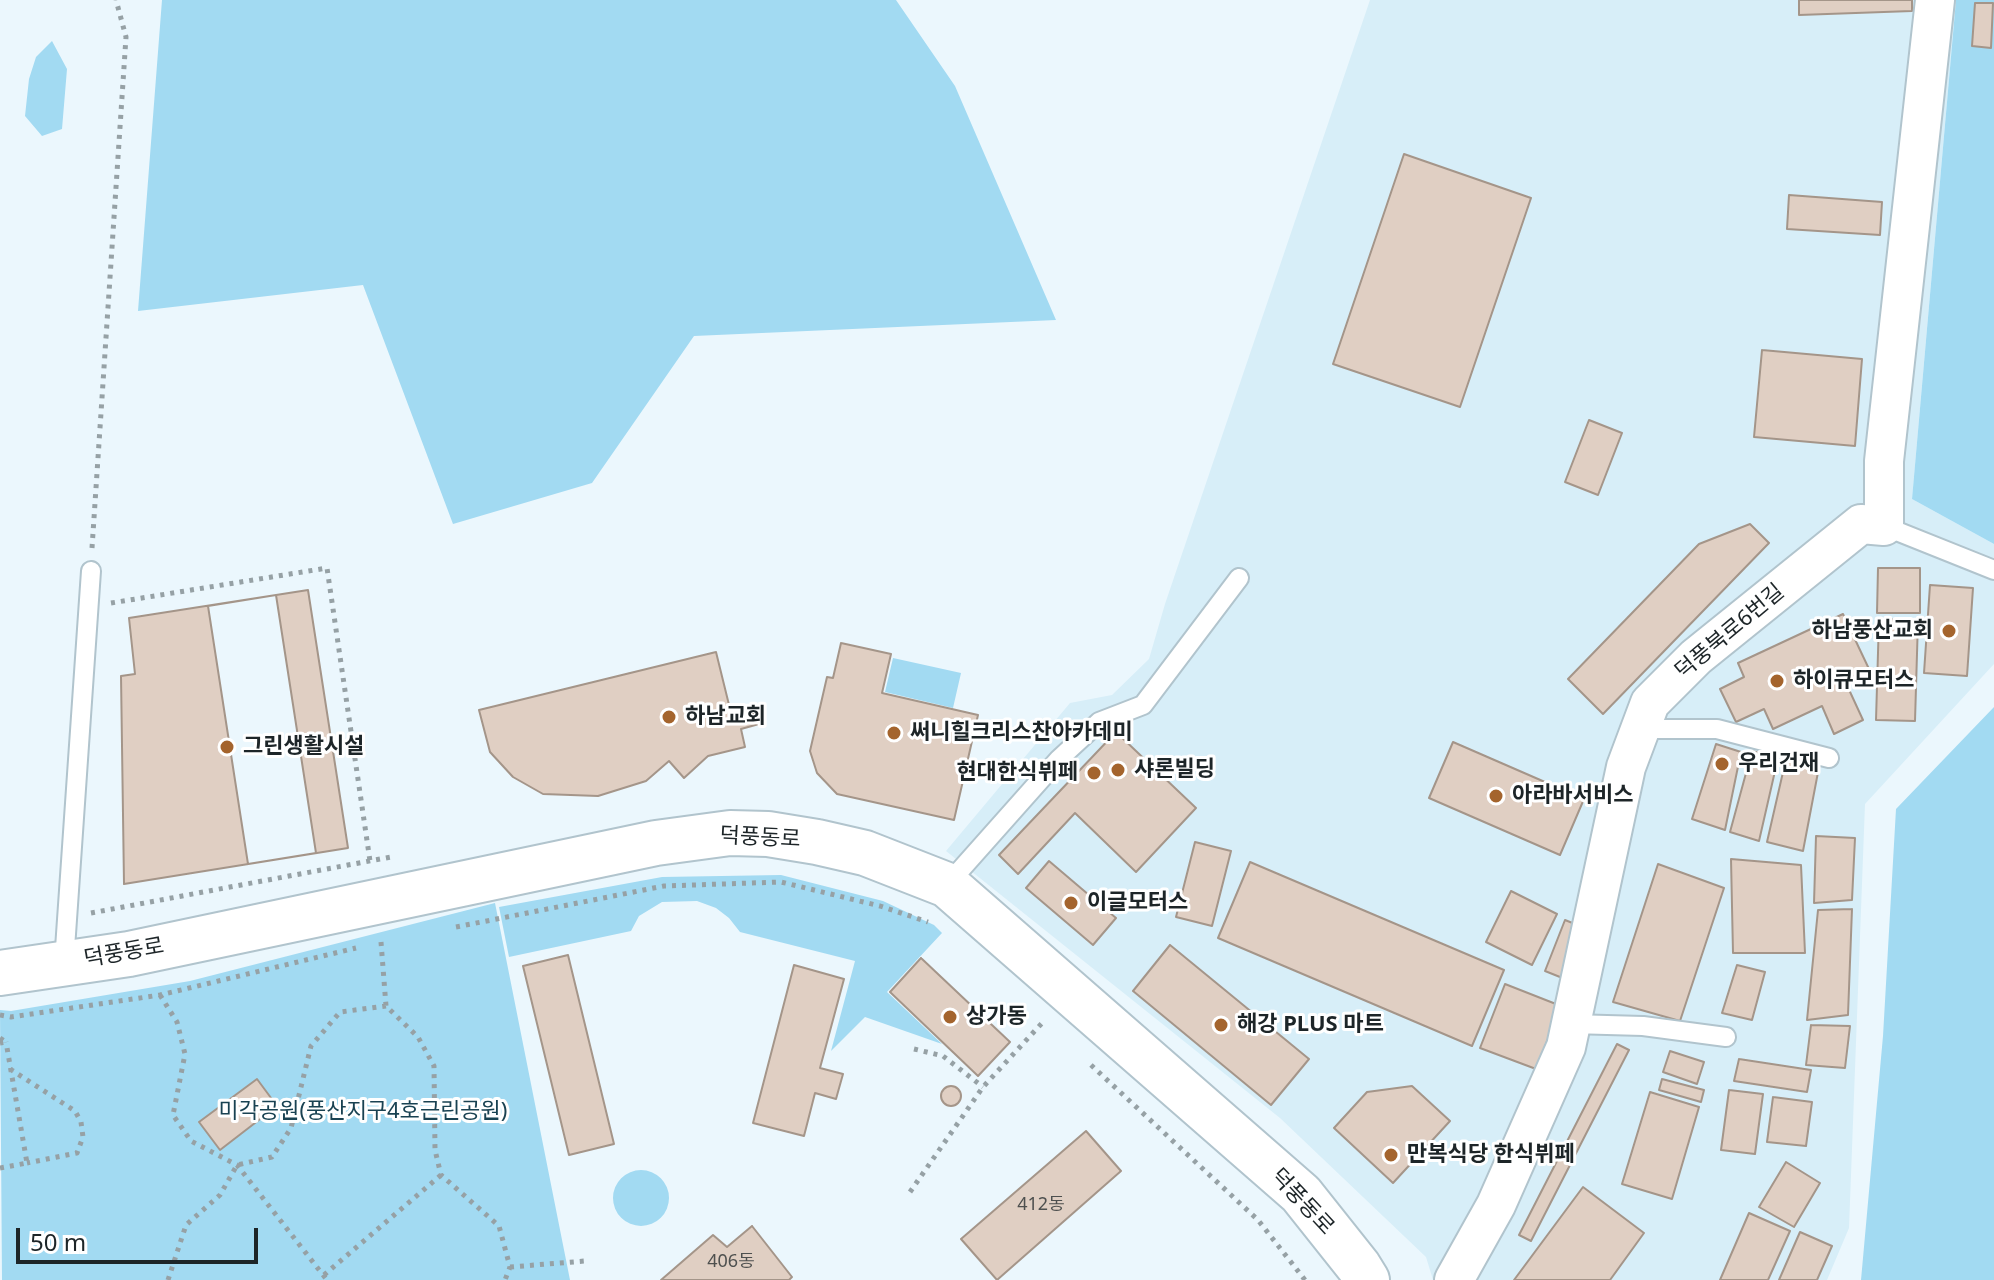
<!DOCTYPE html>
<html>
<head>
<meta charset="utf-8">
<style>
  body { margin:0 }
  #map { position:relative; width:1994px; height:1280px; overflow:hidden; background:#ebf7fd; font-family:"Noto Sans",sans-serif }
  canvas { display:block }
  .scale { position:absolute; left:16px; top:1228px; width:242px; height:36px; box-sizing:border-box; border:4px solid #1d2528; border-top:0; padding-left:10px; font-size:24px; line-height:28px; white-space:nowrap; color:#1d2528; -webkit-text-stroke:6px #fff; paint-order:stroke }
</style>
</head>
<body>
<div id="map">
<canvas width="1994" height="1280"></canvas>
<div class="scale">50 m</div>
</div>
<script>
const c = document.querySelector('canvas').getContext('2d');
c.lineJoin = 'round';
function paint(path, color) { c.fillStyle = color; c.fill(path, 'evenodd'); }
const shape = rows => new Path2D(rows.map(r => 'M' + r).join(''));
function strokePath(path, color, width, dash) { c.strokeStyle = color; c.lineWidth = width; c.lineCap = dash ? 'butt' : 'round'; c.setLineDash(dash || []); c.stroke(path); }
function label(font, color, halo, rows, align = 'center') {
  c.font = font + ' "Noto Sans","Noto Sans KR",sans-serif'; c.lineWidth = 6; c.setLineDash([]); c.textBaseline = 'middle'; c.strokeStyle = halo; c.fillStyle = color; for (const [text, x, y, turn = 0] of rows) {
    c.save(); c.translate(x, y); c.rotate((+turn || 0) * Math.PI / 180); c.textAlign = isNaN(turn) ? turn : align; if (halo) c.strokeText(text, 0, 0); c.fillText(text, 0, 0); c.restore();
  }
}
paint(shape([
  [1370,0,1956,0,1912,499,1994,544,1994,664,1865,804,1849,1228,1827,1280,1433,1280,1426,1257,1280,1118,946,851,1070,703,1112,695,1149,659,1165,604]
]), '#d7eef8');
paint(shape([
  [162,0,896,0,955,86,1056,320,694,336,592,483,453,524,363,285,138,311],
  [1956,0,1994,0,1994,544,1912,499],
  [52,41,67,69,62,129,42,136,25,116,29,79,36,57],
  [893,658,961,673,953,708,885,692],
  [1994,707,1994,1280,1861,1280,1883,1036,1896,809],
  [781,875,883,901,934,925,942,933,887,992,942,1044,865,1017,831,1051,855,961,740,932,729,918,716,908,697,901,662,902,639,916,631,931,509,957,499,907,662,877],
  [495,903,570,1280,2,1280,0,1010,11,1011,190,981],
  '613 1198a28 28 0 1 1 56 0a28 28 0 1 1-56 0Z'
]), '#a2daf2');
const building = shape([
  [1799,0,1912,0,1912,11,1799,15,1799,0],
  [1975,3,1993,3,1991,48,1972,46,1975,3],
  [1404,154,1531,198,1460,407,1333,364,1404,154],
  [1789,195,1882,202,1880,235,1787,229,1789,195],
  [1762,350,1862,359,1855,446,1754,437,1762,350],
  [1589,420,1622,433,1598,495,1565,482,1589,420],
  [1750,524,1769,543,1603,714,1568,679,1699,544,1750,524],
  [1878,568,1920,568,1920,613,1877,613,1878,568],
  [1930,585,1973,588,1967,676,1924,673,1930,585],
  [308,590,348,848,124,884,121,676,135,674,129,618,308,590],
  [276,595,316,853,248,864,208,606,276,595],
  [1843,614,1869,669,1845,681,1863,720,1834,734,1822,706,1773,729,1764,709,1736,722,1720,689,1744,677,1738,663,1843,614],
  [1879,619,1918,620,1915,721,1876,720,1879,619],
  [841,643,891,654,882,693,978,715,954,820,837,794,817,773,810,751,827,677,833,678,841,643],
  [716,652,732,717,756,712,759,724,741,729,745,747,708,756,684,778,669,761,646,781,598,796,543,794,513,777,490,752,479,710,716,652],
  [1116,732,1196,808,1136,872,1075,813,1018,874,999,855,1116,732],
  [1453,742,1584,799,1560,855,1429,798,1453,742],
  [1716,744,1741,752,1725,830,1692,819,1716,744],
  [1752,751,1778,758,1759,841,1730,832,1752,751],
  [1786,759,1819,767,1803,851,1767,842,1786,759],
  [1816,836,1855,838,1852,900,1814,903,1816,836],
  [1195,842,1231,851,1212,926,1176,917,1195,842],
  [1731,859,1801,865,1805,953,1733,953,1731,859],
  [1049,861,1116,918,1093,945,1026,888,1049,861],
  [1250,862,1504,970,1472,1046,1218,938,1250,862],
  [1658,864,1724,888,1680,1021,1613,1002,1658,864],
  [1511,891,1557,914,1532,965,1486,942,1511,891],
  [1852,909,1848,1015,1807,1020,1818,910,1852,909],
  [1565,920,1585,928,1565,979,1545,971,1565,920],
  [1170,945,1309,1059,1271,1105,1133,991,1170,945],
  [568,955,614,1144,569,1155,523,966,568,955],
  [921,958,1010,1042,978,1076,890,992,921,958],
  [794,965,844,979,820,1068,843,1074,836,1099,815,1093,804,1136,753,1123,794,965],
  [1737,965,1765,972,1752,1020,1722,1013,1737,965],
  [1505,984,1561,1006,1536,1069,1480,1048,1505,984],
  [1811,1025,1850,1026,1845,1068,1806,1065,1811,1025],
  [1617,1044,1629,1050,1531,1241,1519,1235,1617,1044],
  [1670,1051,1704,1062,1697,1084,1663,1072,1670,1051],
  [1739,1059,1811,1070,1807,1092,1734,1081,1739,1059],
  [257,1079,277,1106,220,1150,199,1122,257,1079],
  [1662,1079,1704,1090,1701,1102,1659,1090,1662,1079],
  '941 1096a10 10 0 1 1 20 0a10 10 0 1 1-20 0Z',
  [1412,1086,1450,1121,1393,1183,1334,1128,1367,1092,1412,1086],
  [1729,1090,1763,1094,1755,1154,1721,1150,1729,1090],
  [1650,1092,1699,1107,1672,1199,1622,1184,1650,1092],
  [1773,1097,1812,1102,1806,1146,1767,1142,1773,1097],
  [1086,1131,1121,1171,997,1280,961,1239,1086,1131],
  [1786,1162,1820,1183,1794,1227,1759,1207,1786,1162],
  [1583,1187,1644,1233,1610,1280,1514,1280,1583,1187],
  [1749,1213,1790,1231,1768,1280,1720,1280,1749,1213],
  [752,1226,792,1277,789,1280,661,1280,713,1235,727,1247,752,1226],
  [1800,1232,1832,1246,1817,1280,1779,1280,1800,1232]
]);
paint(building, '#e0cfc3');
strokePath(building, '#a49589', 2);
const service = shape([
  [1884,526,1994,570],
  [1641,729,1717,729,1829,758],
  [947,885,1059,759,1099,722,1143,705,1239,578],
  [64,963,91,571],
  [1571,1024,1643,1026,1726,1037]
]);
const minor = shape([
  [1454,1280,1496,1205,1566,1047,1626,767,1650,703,1696,657,1861,524,1884,526,1884,461,1935,0]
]);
const tertiary = shape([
  [0,973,129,954,656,843,730,833,768,834,817,842,865,853,947,885,1301,1194,1359,1267,1367,1280]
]);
strokePath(service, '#b1c4cd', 22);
strokePath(minor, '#b1c4cd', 42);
strokePath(tertiary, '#b1c4cd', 48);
strokePath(shape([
  [92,548,126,37,116,0],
  [111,603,327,568,370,861],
  [91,913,391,857],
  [456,927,664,886,781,882,880,906,928,922],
  [381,942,386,1006,418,1037,434,1066,435,1150,441,1175,499,1226,510,1267,505,1280],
  [160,995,177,1022,185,1054,173,1115,191,1141,237,1165,327,1280],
  [0,1015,11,1017,160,995,356,948],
  [0,1038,6,1042,0,1043],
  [914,1049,943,1056,983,1087],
  [1091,1065,1258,1220,1305,1280],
  [10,1069,75,1111,81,1122,83,1137,77,1153,27,1163],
  [0,1168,27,1163,6,1042],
  [910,1192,983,1087,1043,1022],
  [510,1267,585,1261],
  [324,1275,441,1175],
  [168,1280,186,1225,220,1195,237,1165,272,1157,291,1128,311,1046,340,1012,386,1006]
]), '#96a1a5', 5, [4, 6]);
strokePath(service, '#fff', 18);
strokePath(minor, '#fff', 38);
strokePath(tertiary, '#fff', 44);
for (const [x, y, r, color] of [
  [1949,631,8,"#a4642d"],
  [1777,681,8,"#a4642d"],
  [669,717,8,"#a4642d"],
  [894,733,8,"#a4642d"],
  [227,747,8,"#a4642d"],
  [1722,764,8,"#a4642d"],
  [1118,770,8,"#a4642d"],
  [1094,773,8,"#a4642d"],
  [1496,796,8,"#a4642d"],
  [1071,903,8,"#a4642d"],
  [950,1017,8,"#a4642d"],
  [1221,1025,8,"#a4642d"],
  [1391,1155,8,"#a4642d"]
]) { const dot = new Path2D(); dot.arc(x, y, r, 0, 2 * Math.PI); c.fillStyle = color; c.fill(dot); strokePath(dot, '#fff', 3); }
label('18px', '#4e504f', null, [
  ["412동",1041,1205],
  ["406동",731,1262]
]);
label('bold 22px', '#1d2528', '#fff', [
  ["하남풍산교회",1933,631,"right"],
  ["하이큐모터스",1793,681],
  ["하남교회",685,717],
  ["써니힐크리스찬아카데미",910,733],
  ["그린생활시설",243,747],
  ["우리건재",1738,764],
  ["샤론빌딩",1134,770],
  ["현대한식뷔페",1078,773,"right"],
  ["아라바서비스",1512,796],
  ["이글모터스",1087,903],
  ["상가동",966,1017],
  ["해강 PLUS 마트",1237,1025],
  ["만복식당 한식뷔페",1407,1155]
], 'left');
label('22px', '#1d2528', '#fff', [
  ["덕풍북로6번길",1730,632,-40],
  ["덕풍동로",760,838,3],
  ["덕풍동로",124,953,-10],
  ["덕풍동로",1302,1202,47]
]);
label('22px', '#194252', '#fff', [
  ["미각공원(풍산지구4호근린공원)",363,1112]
]);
</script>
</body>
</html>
